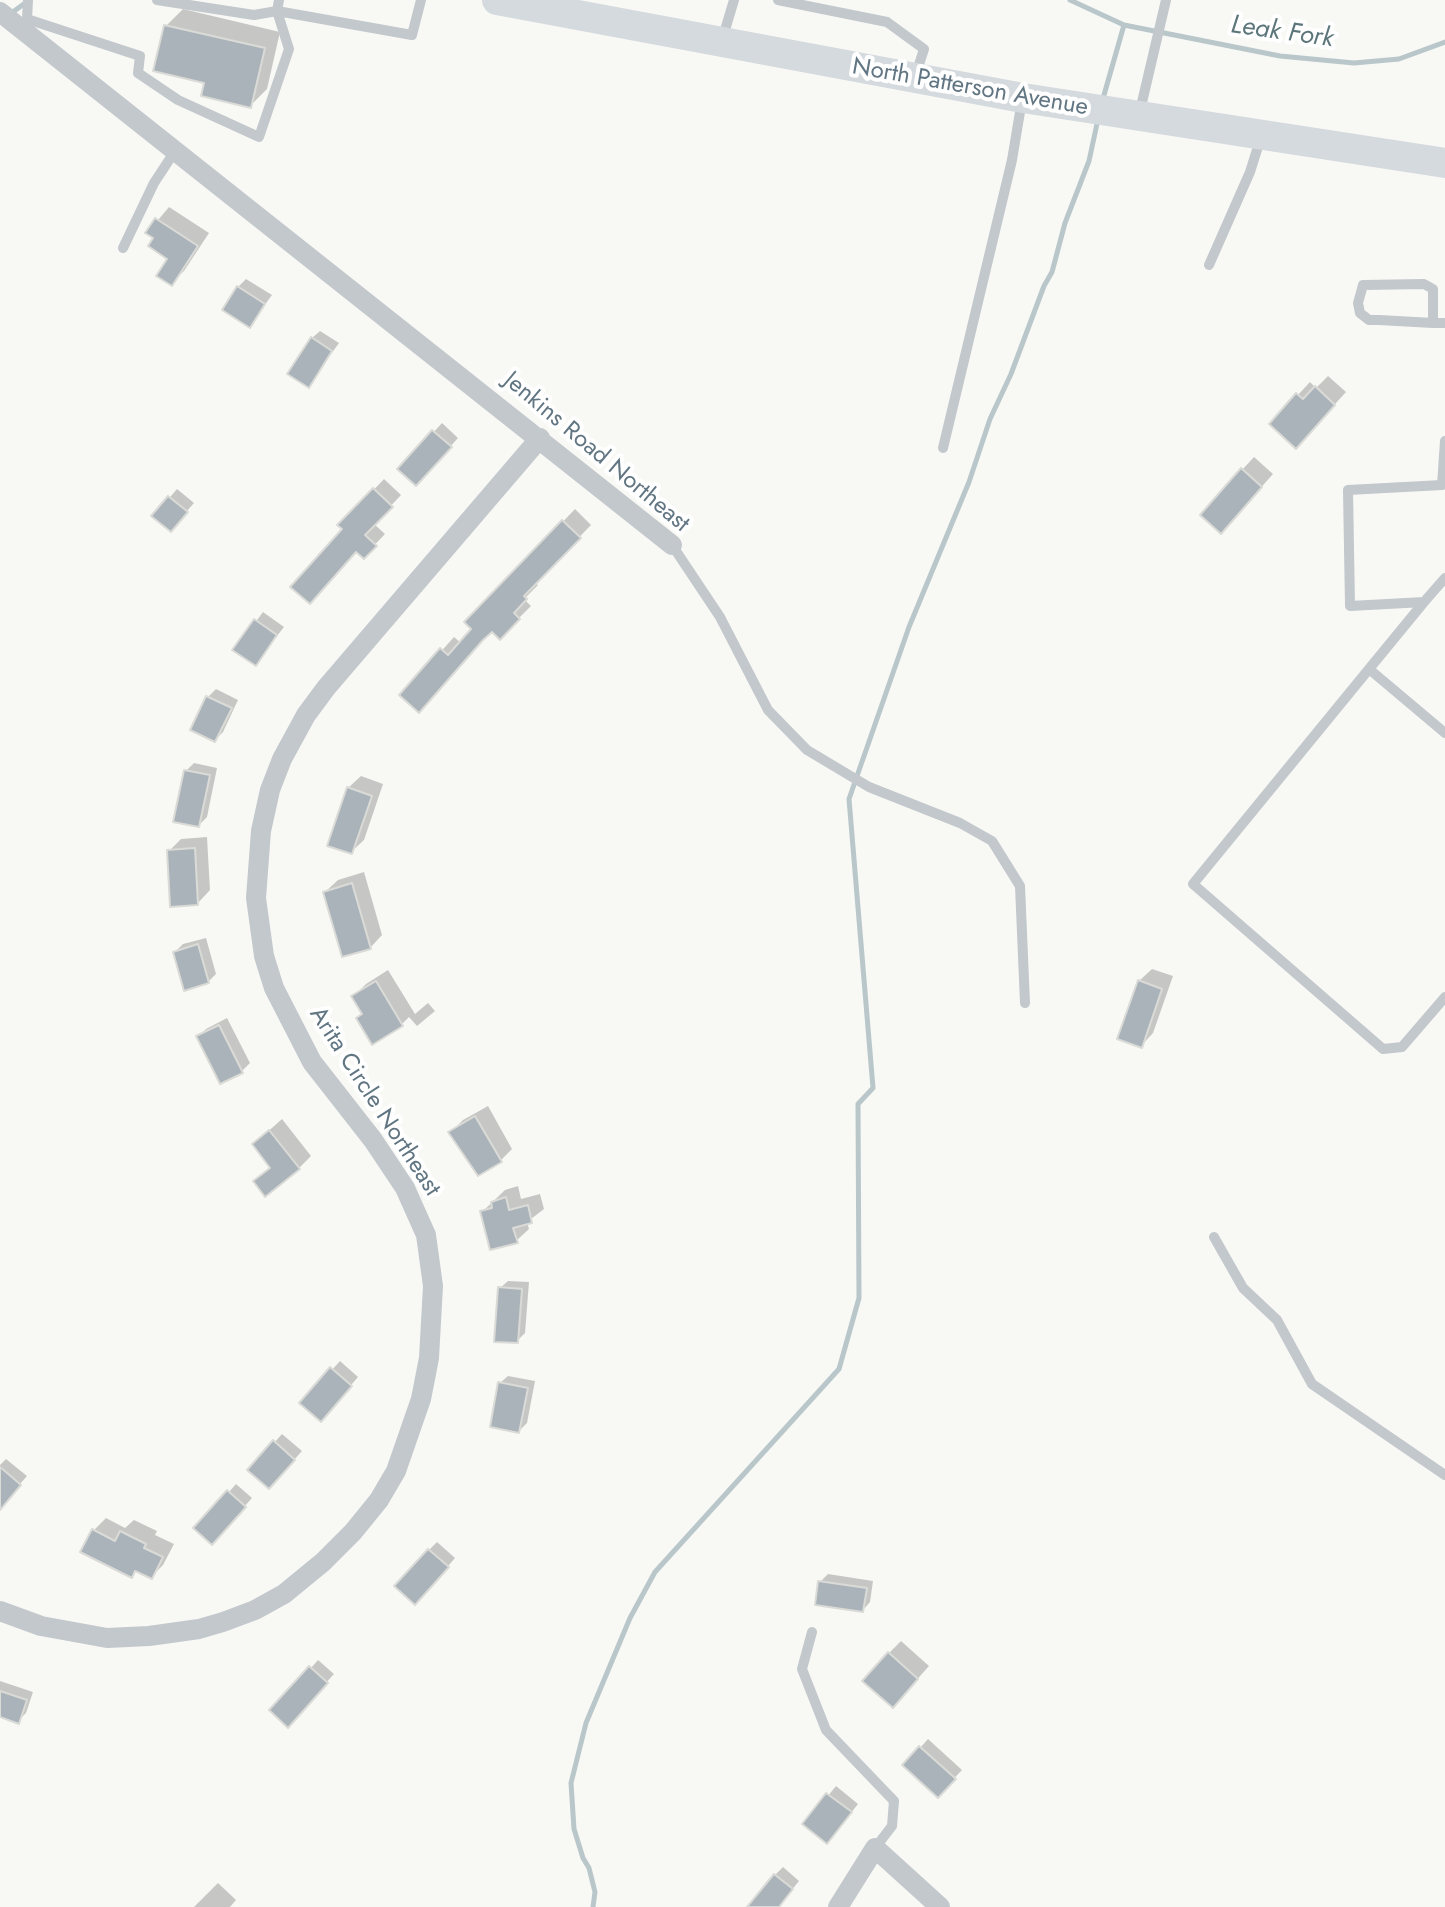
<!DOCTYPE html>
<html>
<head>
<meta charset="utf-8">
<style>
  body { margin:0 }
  canvas { display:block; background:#f8f8f5 }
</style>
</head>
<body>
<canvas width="1445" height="1907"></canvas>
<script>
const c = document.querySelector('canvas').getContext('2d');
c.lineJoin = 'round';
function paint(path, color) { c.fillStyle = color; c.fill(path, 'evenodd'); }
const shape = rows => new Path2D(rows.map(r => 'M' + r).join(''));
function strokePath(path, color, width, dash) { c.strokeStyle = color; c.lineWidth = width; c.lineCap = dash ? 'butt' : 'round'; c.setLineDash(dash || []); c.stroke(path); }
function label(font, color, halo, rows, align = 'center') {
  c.font = font + ' Jost,sans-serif'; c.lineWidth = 8; c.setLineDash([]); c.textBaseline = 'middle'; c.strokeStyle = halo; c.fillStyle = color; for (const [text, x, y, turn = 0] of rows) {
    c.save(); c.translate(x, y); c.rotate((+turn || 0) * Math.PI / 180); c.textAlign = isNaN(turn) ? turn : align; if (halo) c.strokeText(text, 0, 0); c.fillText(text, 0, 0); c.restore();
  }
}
paint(shape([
  [183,9,280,32,267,89,250,106,206,82,166,26],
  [169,207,209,233,184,271,171,283,170,258,156,237,148,232],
  [246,279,272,295,250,325,238,287],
  [320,331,339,343,309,385,312,338],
  [1328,376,1346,392,1308,434,1271,424,1310,382,1316,388],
  [442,423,458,438,424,476,400,469],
  [1254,457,1273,474,1233,519,1242,470],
  [384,479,401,495,374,524,385,534,364,556,340,525],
  [177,489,194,503,178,521,154,516],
  [575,509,591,525,535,583,538,585,524,599,531,606,500,637,492,630,402,695,454,637,461,643,474,628,467,622],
  [263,612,284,627,255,664,235,650],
  [216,689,238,700,223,732,215,740,208,697],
  [194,763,217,768,207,817,199,825,186,771],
  [361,776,383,784,364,840,351,852,348,788],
  [207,837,210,890,198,903,169,851,181,839],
  [364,872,382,935,370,948,325,892,338,880],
  [206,938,216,974,208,982,175,952,183,944],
  [1152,969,1173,976,1153,1033,1141,1046,1139,981],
  [388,970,415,1014,428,1003,435,1011,417,1026,409,1017,402,1024,354,996,366,984],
  [227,1018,250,1063,242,1071,198,1037,206,1029],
  [488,1106,512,1149,500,1161,451,1132,463,1120],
  [282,1119,311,1156,299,1168,256,1181,272,1166,254,1144],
  [518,1186,521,1199,540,1194,544,1209,527,1222,529,1229,516,1241,482,1212,505,1190],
  [508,1281,529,1282,525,1333,517,1341,500,1288],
  [340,1361,358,1377,328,1412,302,1403],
  [508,1376,535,1381,527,1423,519,1431,500,1383],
  [282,1434,302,1451,277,1479,250,1470],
  [6,1459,27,1476,0,1507,0,1465],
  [236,1484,252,1498,219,1535,229,1492],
  [106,1518,125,1528,134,1520,157,1531,155,1535,174,1544,163,1565,151,1577,137,1570,131,1576,93,1531],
  [437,1542,455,1558,423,1595,429,1550],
  [828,1574,873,1581,870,1602,863,1610,820,1582],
  [901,1641,929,1666,905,1693,889,1653],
  [318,1660,334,1674,295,1717,311,1668],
  [0,1681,33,1692,26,1713,18,1721,0,1715],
  [928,1739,962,1770,938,1795,905,1765],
  [836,1786,858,1804,835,1833,805,1824],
  [783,1867,799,1881,778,1907,757,1907,775,1875],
  [218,1883,236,1900,230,1907,194,1907]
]), '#0003');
strokePath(shape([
  [1070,0,1124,25,1280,56,1354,63,1399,59,1445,42],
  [10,14,28,1],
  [1102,102,1124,25],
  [593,1907,595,1892,589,1868,583,1858,574,1829,571,1783,586,1723,630,1618,655,1572,839,1369,859,1298,858,1104,873,1088,849,799,909,627,969,482,990,419,1011,374,1044,286,1052,272,1065,223,1089,161,1098,119]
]), '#b9c7ca', 5);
const building = shape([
  [164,25,265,48,251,108,201,96,204,83,153,71,164,25],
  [155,218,198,246,172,286,156,276,167,259,148,246,153,238,145,233,155,218],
  [237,286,265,304,250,328,222,310,237,286],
  [311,337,332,351,309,388,287,374,311,337],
  [1315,386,1335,405,1296,449,1269,424,1296,393,1303,399,1315,386],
  [432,430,452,447,416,486,397,469,432,430],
  [1241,468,1262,487,1221,534,1200,515,1241,468],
  [373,488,393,507,365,535,377,546,364,559,356,552,310,604,290,587,342,529,337,525,373,488],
  [168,496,188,512,171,532,151,516,168,496],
  [562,520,581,538,524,596,527,599,514,613,520,619,500,640,492,632,483,640,419,713,399,695,440,648,448,655,471,629,464,622,562,520],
  [254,619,277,635,256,666,232,650,254,619],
  [206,696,232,708,215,742,190,730,206,696],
  [184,770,210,775,199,827,173,822,184,770],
  [347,787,372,796,352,854,327,846,347,787],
  [195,848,198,905,170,907,167,850,195,848],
  [352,883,371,949,342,957,323,892,352,883],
  [198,944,209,983,184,991,173,952,198,944],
  [1138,980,1162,989,1142,1048,1117,1039,1138,980],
  [376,981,403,1026,372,1045,356,1018,362,1014,351,996,376,981],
  [219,1025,243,1073,220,1084,196,1036,219,1025],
  [475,1116,502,1162,478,1176,448,1132,475,1116],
  [269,1130,300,1169,265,1197,253,1181,270,1168,252,1144,269,1130],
  [506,1197,509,1210,528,1205,532,1223,513,1228,518,1243,490,1250,480,1211,492,1208,491,1202,506,1197],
  [498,1287,522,1289,518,1343,494,1342,498,1287],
  [330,1367,352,1386,321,1422,299,1403,330,1367],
  [498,1382,528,1388,519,1433,490,1427,498,1382],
  [273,1440,295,1460,269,1489,247,1470,273,1440],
  [0,1467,21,1485,0,1510,0,1467],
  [227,1490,246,1507,212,1545,193,1528,227,1490],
  [92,1529,115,1541,120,1531,146,1544,144,1548,163,1557,152,1579,135,1571,132,1578,80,1552,92,1529],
  [428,1549,449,1567,415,1605,394,1586,428,1549],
  [818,1581,867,1588,863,1612,815,1605,818,1581],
  [888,1652,918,1679,893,1708,862,1681,888,1652],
  [309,1666,328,1683,288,1728,269,1710,309,1666],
  [0,1691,27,1700,19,1724,0,1717,0,1691],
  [919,1746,956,1779,938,1798,902,1765,919,1746],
  [826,1793,852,1812,827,1844,802,1824,826,1793],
  [774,1874,793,1889,779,1907,747,1907,774,1874]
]);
paint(building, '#a9b3b9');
strokePath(building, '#dadad7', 2);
strokePath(shape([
  [157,0,254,15,277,11,412,35,421,0],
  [778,0,887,22,924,49,916,74],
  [27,19,28,0],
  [20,29,27,19,140,56,138,73,178,100,259,137,289,49,277,11,279,0],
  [722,40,734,0],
  [1139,115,1166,0],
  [123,248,154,183,175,151],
  [1209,265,1250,172,1261,137],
  [1433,323,1433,289,1424,284,1363,285,1358,303,1360,313,1369,320,1379,320,1433,323,1445,323],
  [1445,441,1442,485,1348,490,1350,606,1424,602,1445,578],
  [943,448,1012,160,1022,100],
  [672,545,720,617,768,710,807,750,869,787,960,823,992,841,1020,886,1025,1003],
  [1424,602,1369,669,1445,733],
  [1369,669,1193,884,1383,1049,1402,1047,1445,997],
  [1214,1237,1243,1288,1277,1320,1312,1384,1445,1475],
  [812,1632,802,1669,826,1730,894,1801,892,1826,875,1848]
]), '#c3c8cc', 10);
strokePath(shape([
  [0,12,672,545],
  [0,1611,41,1626,107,1638,149,1636,199,1629,223,1622,255,1610,284,1594,323,1562,353,1532,379,1500,396,1471,421,1399,429,1358,433,1286,426,1235,405,1188,373,1140,312,1062,274,988,264,956,256,898,261,831,270,790,282,759,306,715,326,688,540,438],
  [838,1907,875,1848,940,1907]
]), '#c3c8cc', 20);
strokePath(shape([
  [497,0,1023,98,1445,163]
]), '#d5dade', 30);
label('24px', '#617582', '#fff', [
  ["North Patterson Avenue",970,88,10],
  ["Jenkins Road Northeast",596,453,40],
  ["Arita Circle Northeast",374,1102,57]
]);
label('italic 26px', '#5c767c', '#fff', [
  ["Leak Fork",1282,33,8]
]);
</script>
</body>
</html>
